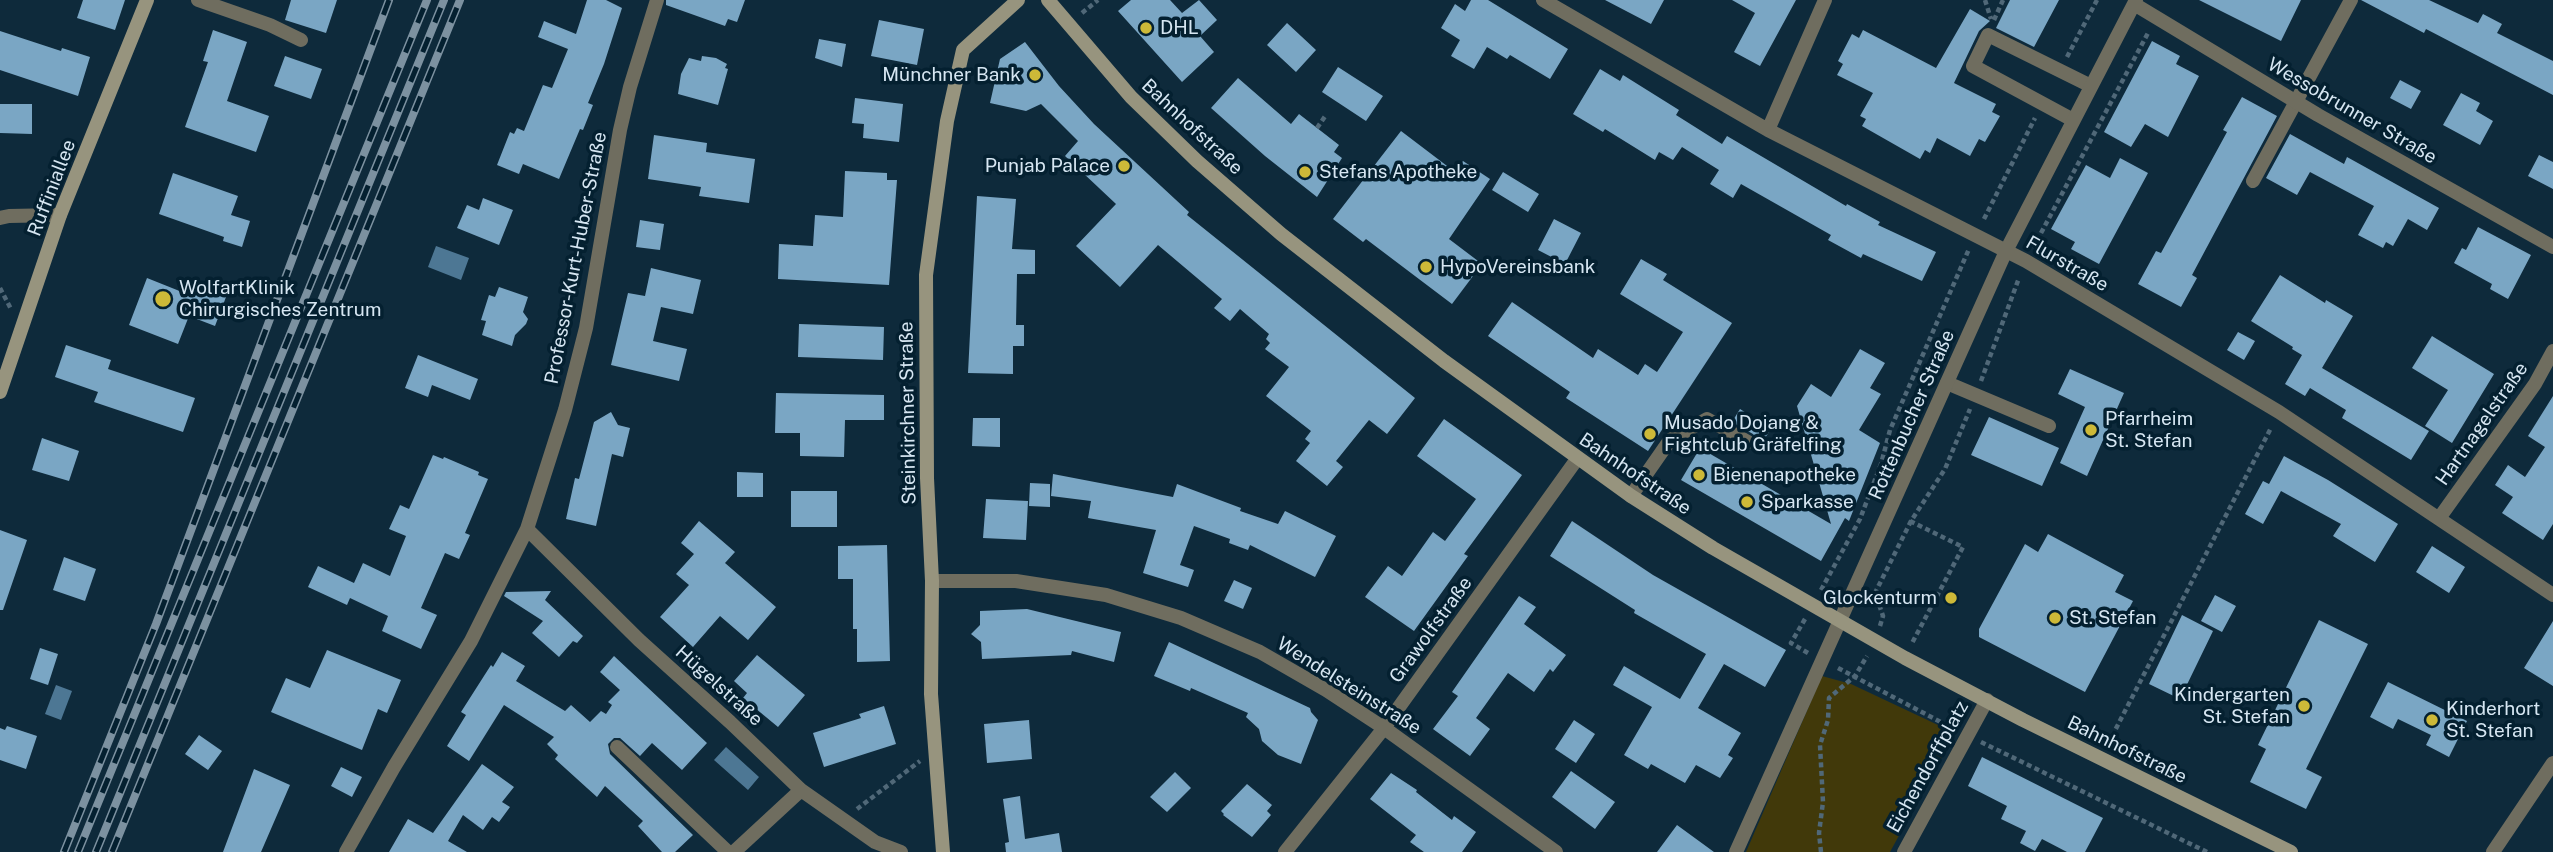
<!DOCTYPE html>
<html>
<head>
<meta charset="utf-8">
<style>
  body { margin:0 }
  canvas { display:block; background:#0e2a3b }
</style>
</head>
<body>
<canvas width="2553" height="852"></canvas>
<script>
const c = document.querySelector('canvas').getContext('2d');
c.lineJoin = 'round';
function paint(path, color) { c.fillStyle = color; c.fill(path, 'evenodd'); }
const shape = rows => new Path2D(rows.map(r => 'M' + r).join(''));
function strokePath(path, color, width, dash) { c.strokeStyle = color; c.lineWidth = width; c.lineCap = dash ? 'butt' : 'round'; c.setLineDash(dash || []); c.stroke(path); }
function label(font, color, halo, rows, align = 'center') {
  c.font = font + ' "Public Sans",sans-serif'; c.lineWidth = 7; c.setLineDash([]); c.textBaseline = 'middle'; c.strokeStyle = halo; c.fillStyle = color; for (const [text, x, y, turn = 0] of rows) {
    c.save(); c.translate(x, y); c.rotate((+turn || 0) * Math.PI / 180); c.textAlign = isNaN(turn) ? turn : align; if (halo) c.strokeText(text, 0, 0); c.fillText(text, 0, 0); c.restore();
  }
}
paint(shape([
  [1822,676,1851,684,1955,733,1890,852,1746,852]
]), '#41390a');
paint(shape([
  [436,246,469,258,461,280,428,267],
  [56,685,72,691,61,720,45,714],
  [726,747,759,777,748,790,714,760]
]), '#4d7794');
paint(shape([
  [83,0,125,0,115,30,77,18],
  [291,0,337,0,326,33,285,20],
  [587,0,606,0,622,8,604,64,588,103,593,105,583,130,580,129,559,179,523,164,519,174,497,165,510,132,514,134,517,128,524,131,543,85,552,88,568,49,538,37,544,21,576,34],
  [666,0,745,0,737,22,728,19,725,26,666,5],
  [1131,0,1170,0,1182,13,1199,0,1217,20,1200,36,1214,52,1182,82,1118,11],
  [1471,0,1488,0,1568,49,1550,79,1510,55,1507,59,1487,47,1474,69,1451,56,1460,40,1441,28,1455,4,1465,11],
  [1605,0,1664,0,1651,24],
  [1732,0,1796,0,1760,66,1734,52,1755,13],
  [2010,0,2059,0,2034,47,1996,28],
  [2199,0,2301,0,2281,41],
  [2361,0,2429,0,2478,23,2483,14,2502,24,2497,33,2553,61,2553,95,2426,29,2424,33],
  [1970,9,1990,21,1979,31,1954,83,1996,104,1992,112,2000,116,1985,142,1979,139,1970,156,1937,138,1930,153,1925,150,1920,159,1862,126,1866,119,1860,116,1873,93,1837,75,1843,64,1838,61,1852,34,1859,38,1863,30,1936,68],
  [879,20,924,29,917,65,871,56],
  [1287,23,1316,50,1296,72,1267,45],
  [213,30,247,42,227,101,269,116,256,152,185,127,208,62,203,61],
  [0,31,61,51,62,48,90,57,78,96,0,70],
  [819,39,846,44,842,67,815,58],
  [2152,41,2180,56,2176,64,2199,76,2168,137,2145,124,2131,147,2104,132],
  [1025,42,1059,86,1094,124,1189,212,1187,215,1415,398,1387,434,1369,420,1336,461,1343,467,1327,486,1296,461,1310,443,1305,439,1311,431,1266,396,1289,367,1265,349,1270,343,1266,339,1269,334,1240,309,1230,321,1214,308,1222,299,1158,245,1120,287,1076,246,1116,204,1065,156,1078,141,1041,104,1026,111,990,103,1000,59],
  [285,56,322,69,311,99,274,86],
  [702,56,716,58,727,64,725,68,728,69,718,105,678,94,681,74,689,58,701,61],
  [1338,67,1383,96,1366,121,1322,92],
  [1600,69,1620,81,1623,75,1679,110,1676,115,1722,144,1727,136,1846,206,1847,204,1880,222,1878,225,1936,252,1922,281,1863,254,1861,258,1828,240,1831,235,1741,184,1733,198,1710,184,1719,170,1682,147,1673,160,1659,152,1655,160,1605,129,1603,132,1573,114],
  [1238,78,1291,124,1299,114,1339,145,1334,152,1342,158,1317,197,1265,156,1211,108],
  [2400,80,2421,91,2411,109,2390,98],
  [2461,93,2480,103,2476,111,2493,121,2480,145,2443,125],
  [2242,97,2277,116,2192,275,2197,278,2181,307,2138,284,2156,251,2161,253,2227,132,2223,130],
  [855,98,903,104,899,142,863,138,864,124,852,123],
  [0,104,32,104,32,134,0,133],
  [1401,131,1455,172,1463,161,1490,179,1449,239,1482,264,1452,304,1366,239,1363,242,1333,219],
  [2290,134,2344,164,2347,157,2439,208,2427,230,2408,219,2393,246,2386,242,2383,248,2358,235,2374,206,2310,172,2297,195,2266,178],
  [654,135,707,143,706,152,755,159,749,203,699,196,701,187,648,179],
  [2539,155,2553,162,2553,189,2528,176],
  [2120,158,2148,173,2099,264,2071,249,2075,242,2051,229,2086,165,2110,178],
  [845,171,887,173,887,180,897,180,889,285,778,279,779,244,813,246,815,215,843,217],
  [1503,172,1539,194,1528,212,1492,190],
  [173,173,238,196,231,215,250,221,242,247,223,241,224,237,159,214],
  [977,196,1016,199,1012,249,1035,250,1035,274,1017,274,1016,325,1024,325,1024,346,1013,346,1013,374,968,373],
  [483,198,513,210,499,245,457,228,467,205,479,210],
  [1554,219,1581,233,1565,264,1538,250],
  [640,220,664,224,660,250,636,247],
  [2478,227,2531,255,2508,299,2490,289,2492,284,2454,263,2462,248,2466,250],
  [1641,259,1667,274,1663,280,1732,323,1648,451,1566,398,1570,392,1488,336,1512,302,1593,358,1598,349,1638,375,1645,364,1657,372,1683,332,1620,294],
  [651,268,701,280,693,314,661,307,653,341,687,349,679,381,611,365,628,293,645,296],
  [2280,275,2325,303,2326,300,2353,316,2322,368,2429,431,2411,460,2342,418,2346,410,2310,388,2305,396,2285,384,2302,355,2292,349,2293,347,2251,321],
  [147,278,192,296,196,285,226,297,215,326,189,316,178,344,129,325],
  [499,287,528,297,523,312,528,319,526,324,515,335,512,346,482,335,486,321,481,320,489,295,495,297],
  [799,324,884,327,883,360,798,357],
  [2238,332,2255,341,2244,360,2227,350],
  [2432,336,2494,374,2452,443,2425,426,2448,390,2412,368],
  [66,345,111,360,108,369,195,398,183,432,94,402,98,392,55,377],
  [1860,349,1885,363,1870,388,1881,394,1859,430,1880,443,1849,521,1845,518,1821,561,1681,480,1700,448,1831,524,1797,406,1811,384,1831,397],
  [418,355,478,379,470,400,432,385,428,397,405,388],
  [2070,369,2124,393,2087,476,2060,463,2085,407,2058,394],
  [776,393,884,395,884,420,845,420,844,457,800,456,800,433,775,433],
  [2553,396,2553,524,2543,540,2502,513,2513,497,2495,485,2508,465,2525,477,2545,447,2528,436],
  [1740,409,1771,429,1761,444,1753,434,1732,422],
  [611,412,618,425,630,428,623,457,612,454,596,526,566,519,575,478,579,479,594,422],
  [1989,417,2059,448,2042,486,1971,455],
  [973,418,1000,418,1000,447,972,446],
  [1444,419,1522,475,1464,554,1468,556,1414,631,1365,597,1388,566,1402,576,1433,532,1445,541,1476,499,1417,456],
  [42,438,79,451,69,481,32,470],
  [433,455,443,459,444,457,479,472,478,475,488,479,465,533,470,535,459,559,445,553,421,608,437,615,421,649,382,631,388,616,350,598,347,605,308,587,318,566,354,583,363,563,390,576,406,536,389,529,400,505,409,509],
  [2284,456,2328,480,2398,524,2375,562,2333,536,2341,524,2281,491,2263,524,2245,514,2263,481,2269,484],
  [737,472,763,473,763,497,737,497],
  [1053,474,1173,497,1177,484,1241,508,1240,511,1278,524,1285,511,1336,536,1315,577,1250,545,1248,550,1229,543,1230,539,1194,526,1180,565,1194,570,1188,587,1143,573,1156,530,1088,518,1091,501,1051,496],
  [1030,483,1050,484,1050,507,1029,506],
  [791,491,837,491,837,527,791,527],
  [986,499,1028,501,1026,540,983,538],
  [699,521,735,552,725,563,776,607,748,640,720,616,693,647,660,617,689,585,676,574,694,554,681,543],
  [1572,521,1653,575,1786,650,1765,687,1724,664,1698,708,1741,733,1728,755,1733,758,1720,778,1696,765,1685,783,1651,764,1648,769,1624,755,1652,707,1613,685,1624,666,1680,699,1706,654,1634,613,1635,610,1550,556],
  [0,530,27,540,3,610,0,610],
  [2048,534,2124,575,2115,592,2133,601,2085,692,1979,637,1979,629,2025,544,2038,552],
  [887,545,890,661,857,662,857,629,853,629,853,579,838,579,838,546],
  [2432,546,2465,567,2449,593,2416,572],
  [64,557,96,569,85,601,53,590],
  [1234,580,1252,588,1243,609,1224,601],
  [551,591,545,600,583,636,577,643,573,641,559,657,532,633,543,621,504,596,506,592],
  [2215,595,2236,606,2222,632,2201,621],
  [1519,596,1536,607,1524,624,1566,655,1553,672,1550,669,1534,692,1508,673,1476,718,1490,729,1470,756,1433,729,1458,696,1452,692],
  [1027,609,1121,632,1114,662,1072,651,1071,655,982,659,981,642,971,634,980,625,980,611],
  [2182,615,2213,631,2180,699,2149,684],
  [2319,620,2368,644,2306,769,2322,777,2306,809,2250,782,2266,749,2258,745],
  [2553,621,2553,686,2524,668],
  [1169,642,1310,708,1311,712,1318,720,1301,764,1278,755,1262,741,1259,729,1246,717,1248,713,1191,688,1190,691,1154,676],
  [40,648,58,654,48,685,30,679],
  [327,650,401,680,387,713,378,709,362,750,271,712,286,678,310,688],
  [502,652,525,666,516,681,565,711,571,705,590,722,601,711,606,714,612,705,608,702,620,690,600,672,614,656,707,743,682,770,652,743,640,756,620,738,614,738,608,744,610,754,693,835,675,852,662,852,638,826,643,821,605,786,597,797,587,788,555,759,558,755,547,744,554,737,504,705,469,761,447,746,466,715,461,712,491,665,493,667],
  [757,655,805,695,778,727,743,698,747,693,734,681],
  [2388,682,2467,721,2449,757,2426,745,2431,735,2398,719,2393,729,2370,717],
  [884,706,896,744,824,767,813,733,861,718,859,714],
  [1029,720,1032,759,987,763,984,724],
  [1574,720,1595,734,1576,763,1555,749],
  [7,726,37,736,26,769,0,760,0,728,5,730],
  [199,735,222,751,208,770,185,754],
  [1982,757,2103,818,2085,852,2067,852,2042,839,2035,851,2020,843,2026,831,2001,819,2007,806,1968,786],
  [482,764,514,787,502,802,510,807,499,822,492,817,483,830,463,815,448,841,467,852,389,852,408,819,433,833],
  [341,767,362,777,352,797,331,786],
  [254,769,290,785,261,852,223,852],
  [1571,771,1615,802,1595,829,1552,797],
  [1175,772,1191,788,1167,812,1150,797],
  [1391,773,1417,790,1416,792,1452,820,1454,816,1476,832,1462,852,1424,852,1410,842,1416,835,1370,799],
  [1247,784,1272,805,1267,811,1271,815,1252,837,1223,815,1224,814,1221,811],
  [1020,796,1025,839,1059,833,1062,852,1006,852,1005,843,1009,842,1003,799],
  [1677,825,1714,852,1657,852]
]), '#7aa6c4');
strokePath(shape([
  [1985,0,1991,19],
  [1082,13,1098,0],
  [1994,20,2003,0],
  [2067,57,2097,0],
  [1317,128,1326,115],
  [1984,219,2035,118],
  [2033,248,2148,33],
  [0,288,11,309],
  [1981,381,2019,278],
  [1910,521,1963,547,1911,645],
  [1821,590,1860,519,1881,464,1890,430,1969,249],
  [1805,619,1791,643,1808,653],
  [1880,626,1883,616,1875,593,1911,521,1945,469,1970,409],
  [1838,668,1954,729],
  [1981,742,2207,852],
  [2108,744,2271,428],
  [857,809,920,761],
  [1821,852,1819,833,1823,802,1820,745,1828,720,1829,698,1855,676,1867,656]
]), '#506878', 4.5, [5, 3.5]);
strokePath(shape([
  [198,0,270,25,301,40],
  [2073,120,1973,66,1988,35,2091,86],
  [2253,181,2351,0],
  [1947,383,2049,426],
  [1631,496,1670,440,1707,419,1748,442],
  [617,747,728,852]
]), '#6f6d5f', 14);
strokePath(shape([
  [1543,0,1768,130,2026,261,2279,412,2553,595],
  [2134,4,2318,115,2553,247],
  [1768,130,1825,0],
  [0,218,9,216,60,215],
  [2440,517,2535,384,2553,351],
  [527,529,639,640,730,722,801,790,875,842,901,852],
  [932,581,1016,581,1106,595,1181,618,1260,652,1326,690,1384,728,1556,852],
  [346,852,394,767,471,641,527,529,565,410,586,328,620,130,630,87,657,0],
  [734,852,801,790],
  [1285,852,1384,728,1577,459],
  [1736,852,2006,251,2136,0],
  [1904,852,1987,700],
  [2493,852,2553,763]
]), '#6f6d5f', 14);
strokePath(shape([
  [1048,0,1131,97,1197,161,1281,234,1444,361,1631,496,1713,548,1905,658,2023,720,2291,852],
  [0,392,60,215,147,0],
  [943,852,931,694,932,581,927,478,926,275,947,121,963,50,1018,0]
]), '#97947e', 14);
const rail = shape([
  [64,852,156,624,389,0],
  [78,852,427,0],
  [96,852,444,0],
  [112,852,460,0]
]);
strokePath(rail, '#7c91a0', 8);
strokePath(rail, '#042030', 5, [16]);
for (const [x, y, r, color] of [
  [1146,28,7,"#cdb938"],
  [1035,75,7,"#cdb938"],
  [1124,166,7,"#cdb938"],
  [1305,172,7,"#cdb938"],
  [1426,267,7,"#cdb938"],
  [163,299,9,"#cdb938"],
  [2091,430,7,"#cdb938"],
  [1650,434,7,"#cdb938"],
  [1699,475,7,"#cdb938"],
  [1747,502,7,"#cdb938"],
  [1951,598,7,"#cdb938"],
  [2055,618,7,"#cdb938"],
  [2304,706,7,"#cdb938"],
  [2432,720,7,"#cdb938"]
]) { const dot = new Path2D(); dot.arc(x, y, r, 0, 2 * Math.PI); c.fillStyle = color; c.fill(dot); strokePath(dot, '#042030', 2.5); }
label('19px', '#d6e6f2', '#042030', [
  ["DHL",1160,28],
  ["Münchner Bank",1021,75,"right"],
  ["Punjab Palace",1110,166,"right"],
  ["Stefans Apotheke",1319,172],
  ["HypoVereinsbank",1440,267],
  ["WolfartKlinik",179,288],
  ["Chirurgisches Zentrum",179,310],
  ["Pfarrheim",2105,419],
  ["St. Stefan",2105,441],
  ["Musado Dojang &",1664,423],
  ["Fightclub Gräfelfing",1664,445],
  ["Bienenapotheke",1713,475],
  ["Sparkasse",1761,502],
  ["Glockenturm",1937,598,"right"],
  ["St. Stefan",2069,618],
  ["Kindergarten",2290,695,"right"],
  ["St. Stefan",2290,717,"right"],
  ["Kinderhort",2446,709],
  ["St. Stefan",2446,731]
], 'left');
label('19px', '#d6e6f2', '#042030', [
  ["Wessobrunner Straße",2352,111,30],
  ["Bahnhofstraße",1192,127,43],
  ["Ruffiniallee",52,188,-69],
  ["Professor-Kurt-Huber-Straße",576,258,-79],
  ["Flurstraße",2067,264,30],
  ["Steinkirchner Straße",908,413,-91],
  ["Rottenbucher Straße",1912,415,-66],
  ["Hartnagelstraße",2482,424,-55],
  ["Bahnhofstraße",1635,474,34],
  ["Grawolfstraße",1431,630,-54],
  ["Hügelstraße",719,686,42],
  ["Wendelsteinstraße",1349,686,32],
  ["Bahnhofstraße",2127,750,26],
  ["Eichendorffplatz",1928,767,-61]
]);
</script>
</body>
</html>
